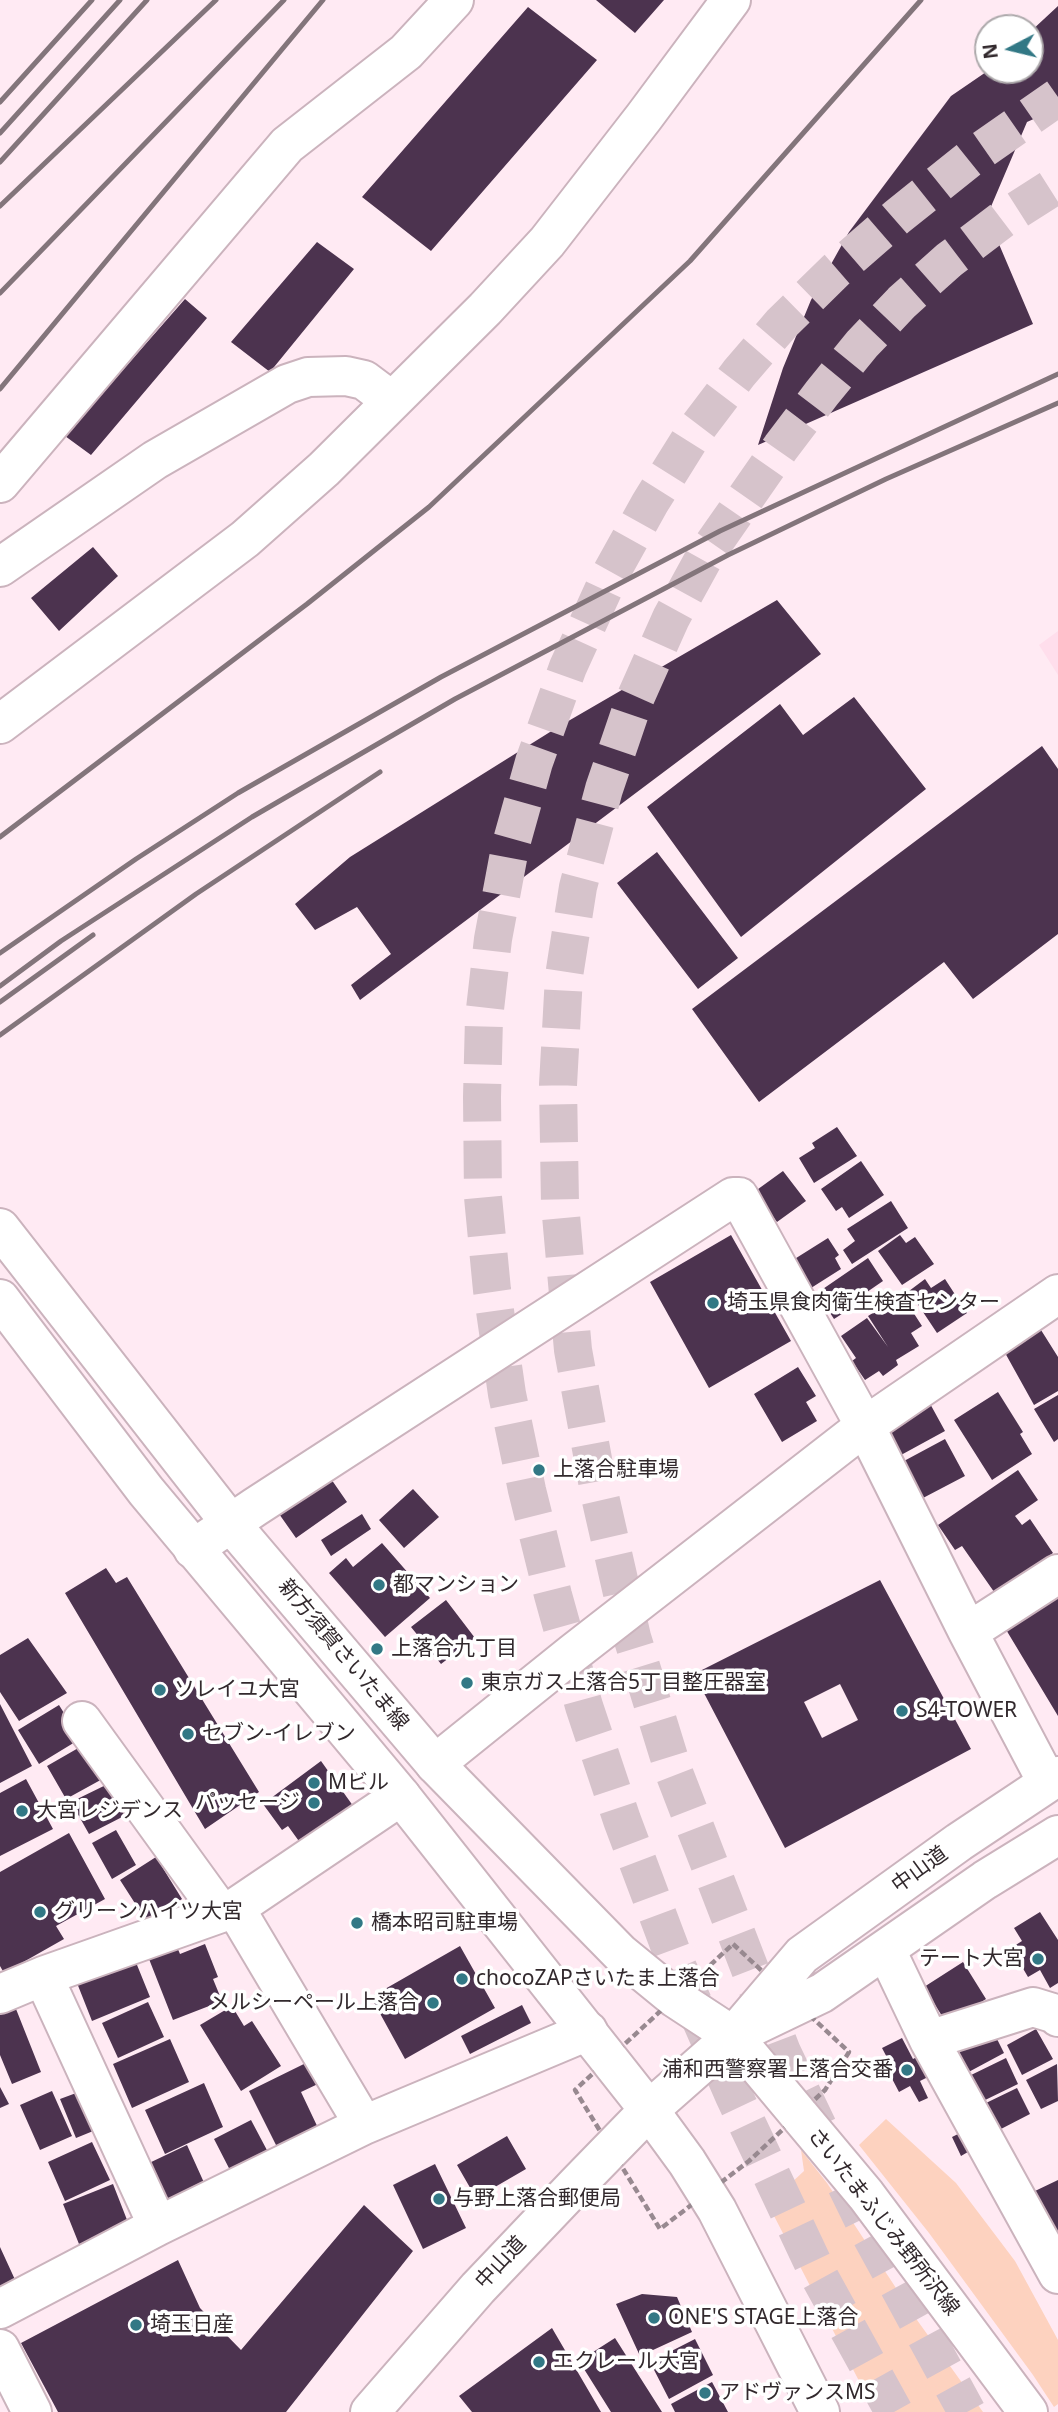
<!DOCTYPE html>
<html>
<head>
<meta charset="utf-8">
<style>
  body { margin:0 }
  #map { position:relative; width:1058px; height:2412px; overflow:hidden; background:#ffeaf3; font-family:"Noto Sans",sans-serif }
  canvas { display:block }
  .north { position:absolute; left:974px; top:14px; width:70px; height:70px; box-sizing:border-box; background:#fff; border:2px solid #ada9ab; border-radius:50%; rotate:263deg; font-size:19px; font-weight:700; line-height:28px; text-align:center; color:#32292d }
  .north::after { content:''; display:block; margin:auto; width:24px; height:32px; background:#327885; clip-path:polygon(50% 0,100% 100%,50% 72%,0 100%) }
</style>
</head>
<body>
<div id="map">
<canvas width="1058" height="2412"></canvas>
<div class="north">N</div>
</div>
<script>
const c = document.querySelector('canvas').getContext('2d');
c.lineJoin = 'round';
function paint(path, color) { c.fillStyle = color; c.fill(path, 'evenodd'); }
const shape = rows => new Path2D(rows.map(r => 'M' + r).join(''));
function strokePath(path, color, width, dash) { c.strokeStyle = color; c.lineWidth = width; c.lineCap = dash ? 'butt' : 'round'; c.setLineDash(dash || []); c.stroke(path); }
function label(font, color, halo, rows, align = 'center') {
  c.font = font + ' "Noto Sans","Noto Sans JP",sans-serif'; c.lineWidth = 7; c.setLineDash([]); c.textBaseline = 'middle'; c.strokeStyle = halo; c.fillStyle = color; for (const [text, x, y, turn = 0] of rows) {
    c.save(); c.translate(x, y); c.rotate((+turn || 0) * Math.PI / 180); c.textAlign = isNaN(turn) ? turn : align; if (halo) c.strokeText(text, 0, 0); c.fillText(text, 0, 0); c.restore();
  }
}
paint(shape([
  [1058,631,1058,675,1039,645]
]), '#ffdeec');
paint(shape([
  [886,2119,956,2183,1015,2261,1058,2340,1058,2404,1054,2407,1033,2375,929,2233,859,2145],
  [801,2150,827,2183,917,2320,983,2412,875,2412,772,2212,762,2188,776,2197,804,2171]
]), '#fdd2bf');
paint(shape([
  [596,0,664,0,635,33],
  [1058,6,1058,108,1027,122,987,216,1033,324,758,445,783,368,811,300,849,232,951,96,989,70,1030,70,1030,32],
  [528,7,597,60,431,251,362,197],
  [317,242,354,269,270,372,231,342],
  [185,299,207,318,91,455,65,436],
  [93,547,118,576,59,631,31,598],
  [777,600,821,654,360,1000,351,985,391,954,357,907,315,930,295,904,350,857,558,727],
  [854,697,926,789,741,937,647,807,780,704,803,735],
  [1042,746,1058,769,1058,934,973,999,944,962,759,1102,692,1009],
  [657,852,738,958,698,989,617,883],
  [837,1127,857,1156,814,1183,799,1158,815,1148,812,1143],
  [861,1161,884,1195,849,1218,842,1207,836,1211,821,1189],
  [783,1171,806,1201,777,1222,754,1192],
  [891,1201,908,1228,852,1264,843,1250,855,1241,847,1229],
  [731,1235,791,1341,709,1388,650,1282],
  [900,1235,906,1243,915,1237,934,1264,902,1285,878,1251],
  [828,1238,839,1255,835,1258,841,1269,811,1288,793,1260],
  [868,1258,883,1281,867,1292,870,1296,834,1319,817,1293],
  [925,1279,931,1288,945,1279,967,1313,937,1333,909,1291],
  [902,1295,922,1326,911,1333,919,1346,896,1360,898,1365,883,1376,879,1371,865,1380,852,1361,856,1358,841,1336,867,1318,888,1347,868,1316],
  [1041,1330,1058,1357,1058,1391,1034,1405,1004,1351],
  [798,1367,816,1396,806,1402,817,1421,782,1442,754,1394],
  [998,1392,1023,1432,1020,1434,1032,1454,992,1480,954,1420],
  [1058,1395,1058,1439,1054,1442,1034,1409],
  [928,1400,945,1431,901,1455,887,1429],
  [945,1439,965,1476,923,1498,904,1461],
  [1018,1470,1038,1500,1015,1516,1022,1525,1030,1519,1053,1553,1046,1558,1050,1564,999,1599,962,1546,955,1550,938,1525],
  [329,1476,347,1502,296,1538,277,1511],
  [413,1489,439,1517,404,1548,379,1520],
  [362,1514,371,1529,331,1556,321,1540],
  [382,1543,430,1598,385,1637,329,1573,346,1558,353,1567],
  [106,1568,116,1583,127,1577,259,1792,205,1829,65,1593],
  [880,1580,971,1749,785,1848,694,1674],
  [840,1684,858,1720,822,1738,804,1702],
  [1058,1596,1058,1716,1005,1628],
  [446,1600,475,1638,441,1664,411,1627],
  [28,1638,67,1693,19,1721,0,1692,0,1655],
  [0,1704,32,1766,0,1783],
  [59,1705,80,1739,39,1764,18,1730],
  [87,1743,106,1777,66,1799,47,1766],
  [321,1761,356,1810,301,1844,288,1826,282,1830,263,1804],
  [26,1779,53,1829,0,1856,0,1793],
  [112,1782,128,1814,89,1834,71,1802],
  [116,1830,136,1865,112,1879,92,1843],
  [69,1833,105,1899,56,1926,64,1939,4,1973,0,1966,0,1872],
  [156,1857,182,1899,147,1922,120,1880],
  [1040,1912,1058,1940,1058,1983,1050,1988,1040,1970,1028,1977,1011,1948,1022,1941,1014,1928],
  [205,1944,218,1977,213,1979,222,2001,173,2020,149,1959,177,1947,180,1954],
  [460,1946,495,2008,405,2059,371,1997],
  [135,1960,150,1997,92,2021,77,1983],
  [963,1962,986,1999,947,2024,924,1987],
  [148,2002,164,2037,118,2058,102,2023],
  [522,2005,531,2023,470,2054,461,2036],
  [232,2006,244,2026,252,2021,281,2066,241,2091,200,2025],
  [16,2009,41,2072,12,2084,0,2055,0,2015],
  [1036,2029,1053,2059,1022,2075,1007,2045],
  [993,2031,1004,2053,963,2075,951,2053],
  [902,2038,913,2059,917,2057,928,2077,920,2081,928,2098,919,2102,910,2086,899,2092,888,2071,893,2069,882,2048],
  [170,2039,189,2082,132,2108,113,2064],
  [1006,2058,1018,2084,979,2103,967,2077],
  [310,2061,320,2083,301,2092,319,2130,278,2149,249,2091],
  [1057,2064,1058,2101,1041,2109,1026,2080],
  [204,2083,223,2127,165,2154,145,2110],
  [0,2087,9,2104,0,2108],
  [1017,2088,1030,2114,999,2130,986,2103],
  [87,2089,103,2127,76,2138,60,2099],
  [52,2091,72,2136,40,2150,20,2105],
  [251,2120,269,2154,232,2174,214,2139],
  [964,2131,973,2149,961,2156,952,2137],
  [507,2136,526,2169,476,2198,457,2165],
  [92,2142,110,2180,65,2201,48,2162],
  [187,2145,206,2187,166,2206,147,2164],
  [435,2164,466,2228,423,2249,393,2185],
  [1058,2180,1058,2238,1035,2191],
  [113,2184,129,2225,79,2244,63,2204],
  [364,2205,413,2251,286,2412,58,2412,21,2343,178,2260,200,2308,241,2350],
  [0,2247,17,2284,0,2292],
  [642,2294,677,2297,692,2332,640,2356,616,2304],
  [552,2328,601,2412,472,2412,459,2396],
  [615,2338,662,2412,611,2412,579,2361],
  [695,2339,713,2375,669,2399,650,2362],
  [712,2382,728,2412,675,2412,671,2404]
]), '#4c334f');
strokePath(shape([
  [818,2127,782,2052,673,1770,632,1637,599,1492,573,1350,560,1204,558,1085,564,976,578,887,604,789,634,701,671,618,705,556,781,447,822,393,862,344,902,302,949,260,1003,219,1058,184],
  [846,2185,870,2234,967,2412],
  [894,2412,819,2276,734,2096,675,1961,622,1820,584,1706,553,1595,527,1490,507,1394,492,1290,483,1197,482,1097,484,1018,493,939,510,848,534,762,568,667,610,575,650,503,695,431,739,373,782,323,836,270,897,217,972,157,1058,97]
]), '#d6c3cb', 38, [38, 19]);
const minor = shape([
  [0,483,287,145,406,52,454,0],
  [0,567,155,460,287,384,308,377,346,376,364,380,392,401],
  [0,724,245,539,324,469,485,309,547,242,644,117,731,0],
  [193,1549,255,1507,733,1197,739,1197,865,1426,968,1632,1047,1782],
  [968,1632,1058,1574],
  [82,1721,221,1913],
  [435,1764,573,1653,865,1426,1058,1294],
  [235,1908,364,2125],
  [886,1950,929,2040,1058,2274],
  [43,1976,158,2226],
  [0,1994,43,1976,235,1908,401,1796],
  [929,2040,1033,2007,1056,2014,1058,2017],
  [0,2309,158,2226,364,2125,588,2031],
  [0,2349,32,2412]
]);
const major = shape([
  [0,1228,232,1525,435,1764,620,1953,675,1998,733,2036,866,2195,1028,2412],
  [0,1299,146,1491,401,1796,649,2110,687,2162,717,2210,820,2412]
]);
const highway = shape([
  [745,2030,822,1993,985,1880,1058,1835],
  [370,2412,478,2288,576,2185,649,2110,733,2036,802,1955,959,1842,1058,1776]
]);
strokePath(minor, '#cbb3bd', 42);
strokePath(major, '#cbb3bd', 42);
strokePath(highway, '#cbb3bd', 42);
strokePath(shape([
  [733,1944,849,2052,825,2090,749,2161,660,2229,575,2090,733,1944]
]), '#988990', 4.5, [7, 3.5]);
strokePath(minor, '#fff', 38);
strokePath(major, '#fff', 38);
strokePath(highway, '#fff', 38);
strokePath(shape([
  [0,102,92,0],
  [0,133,120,0],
  [0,162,147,0],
  [0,206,216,0],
  [0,293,284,0],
  [0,389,323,0],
  [0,837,307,604,429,507,690,261,921,0],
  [0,953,136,859,238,793,441,677,720,531,1058,374],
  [0,986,61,941,252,817,455,699,728,555,886,479,1058,403],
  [0,1002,93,935],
  [0,1035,196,894,380,772]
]), '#83757b', 5);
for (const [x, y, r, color] of [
  [713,1303,7,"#327885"],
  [539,1470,7,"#327885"],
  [379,1585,7,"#327885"],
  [377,1649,7,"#327885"],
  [467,1683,7,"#327885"],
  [160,1690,7,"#327885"],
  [902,1711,7,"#327885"],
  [188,1734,7,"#327885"],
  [314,1783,7,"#327885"],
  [314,1803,7,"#327885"],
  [22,1811,7,"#327885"],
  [40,1912,7,"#327885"],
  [357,1923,7,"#327885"],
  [1038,1959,7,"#327885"],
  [462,1979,7,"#327885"],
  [433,2003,7,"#327885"],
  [907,2070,7,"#327885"],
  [439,2199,7,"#327885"],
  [654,2318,7,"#327885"],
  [136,2325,7,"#327885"],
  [539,2362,7,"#327885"],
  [705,2393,7,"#327885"]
]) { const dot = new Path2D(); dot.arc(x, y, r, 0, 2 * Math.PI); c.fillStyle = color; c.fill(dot); strokePath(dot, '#fff', 2.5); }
label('21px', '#32292d', '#fff', [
  ["埼玉県食肉衛生検査センター",727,1303],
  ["上落合駐車場",553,1470],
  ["都マンション",393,1585],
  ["上落合九丁目",391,1649],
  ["東京ガス上落合5丁目整圧器室",481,1683],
  ["ソレイユ大宮",174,1690],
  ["S4-TOWER",916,1711],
  ["セブン-イレブン",202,1734],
  ["Mビル",328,1783],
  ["パッセージ",300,1803,"right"],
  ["大宮レジデンス",36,1811],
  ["グリーンハイツ大宮",54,1912],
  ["橋本昭司駐車場",371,1923],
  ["テート大宮",1024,1959,"right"],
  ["chocoZAPさいたま上落合",476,1979],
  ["メルシーペール上落合",419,2003,"right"],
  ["浦和西警察署上落合交番",893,2070,"right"],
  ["与野上落合郵便局",453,2199],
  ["ONE'S STAGE上落合",668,2318],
  ["埼玉日産",150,2325],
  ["エクレール大宮",553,2362],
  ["アドヴァンスMS",719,2393]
], 'left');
label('21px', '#32292d', '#fff', [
  ["新方須賀さいたま線",343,1655,50],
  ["中山道",920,1870,-36],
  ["さいたまふじみ野所沢線",883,2222,52],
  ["中山道",501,2263,-47]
]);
</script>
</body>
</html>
